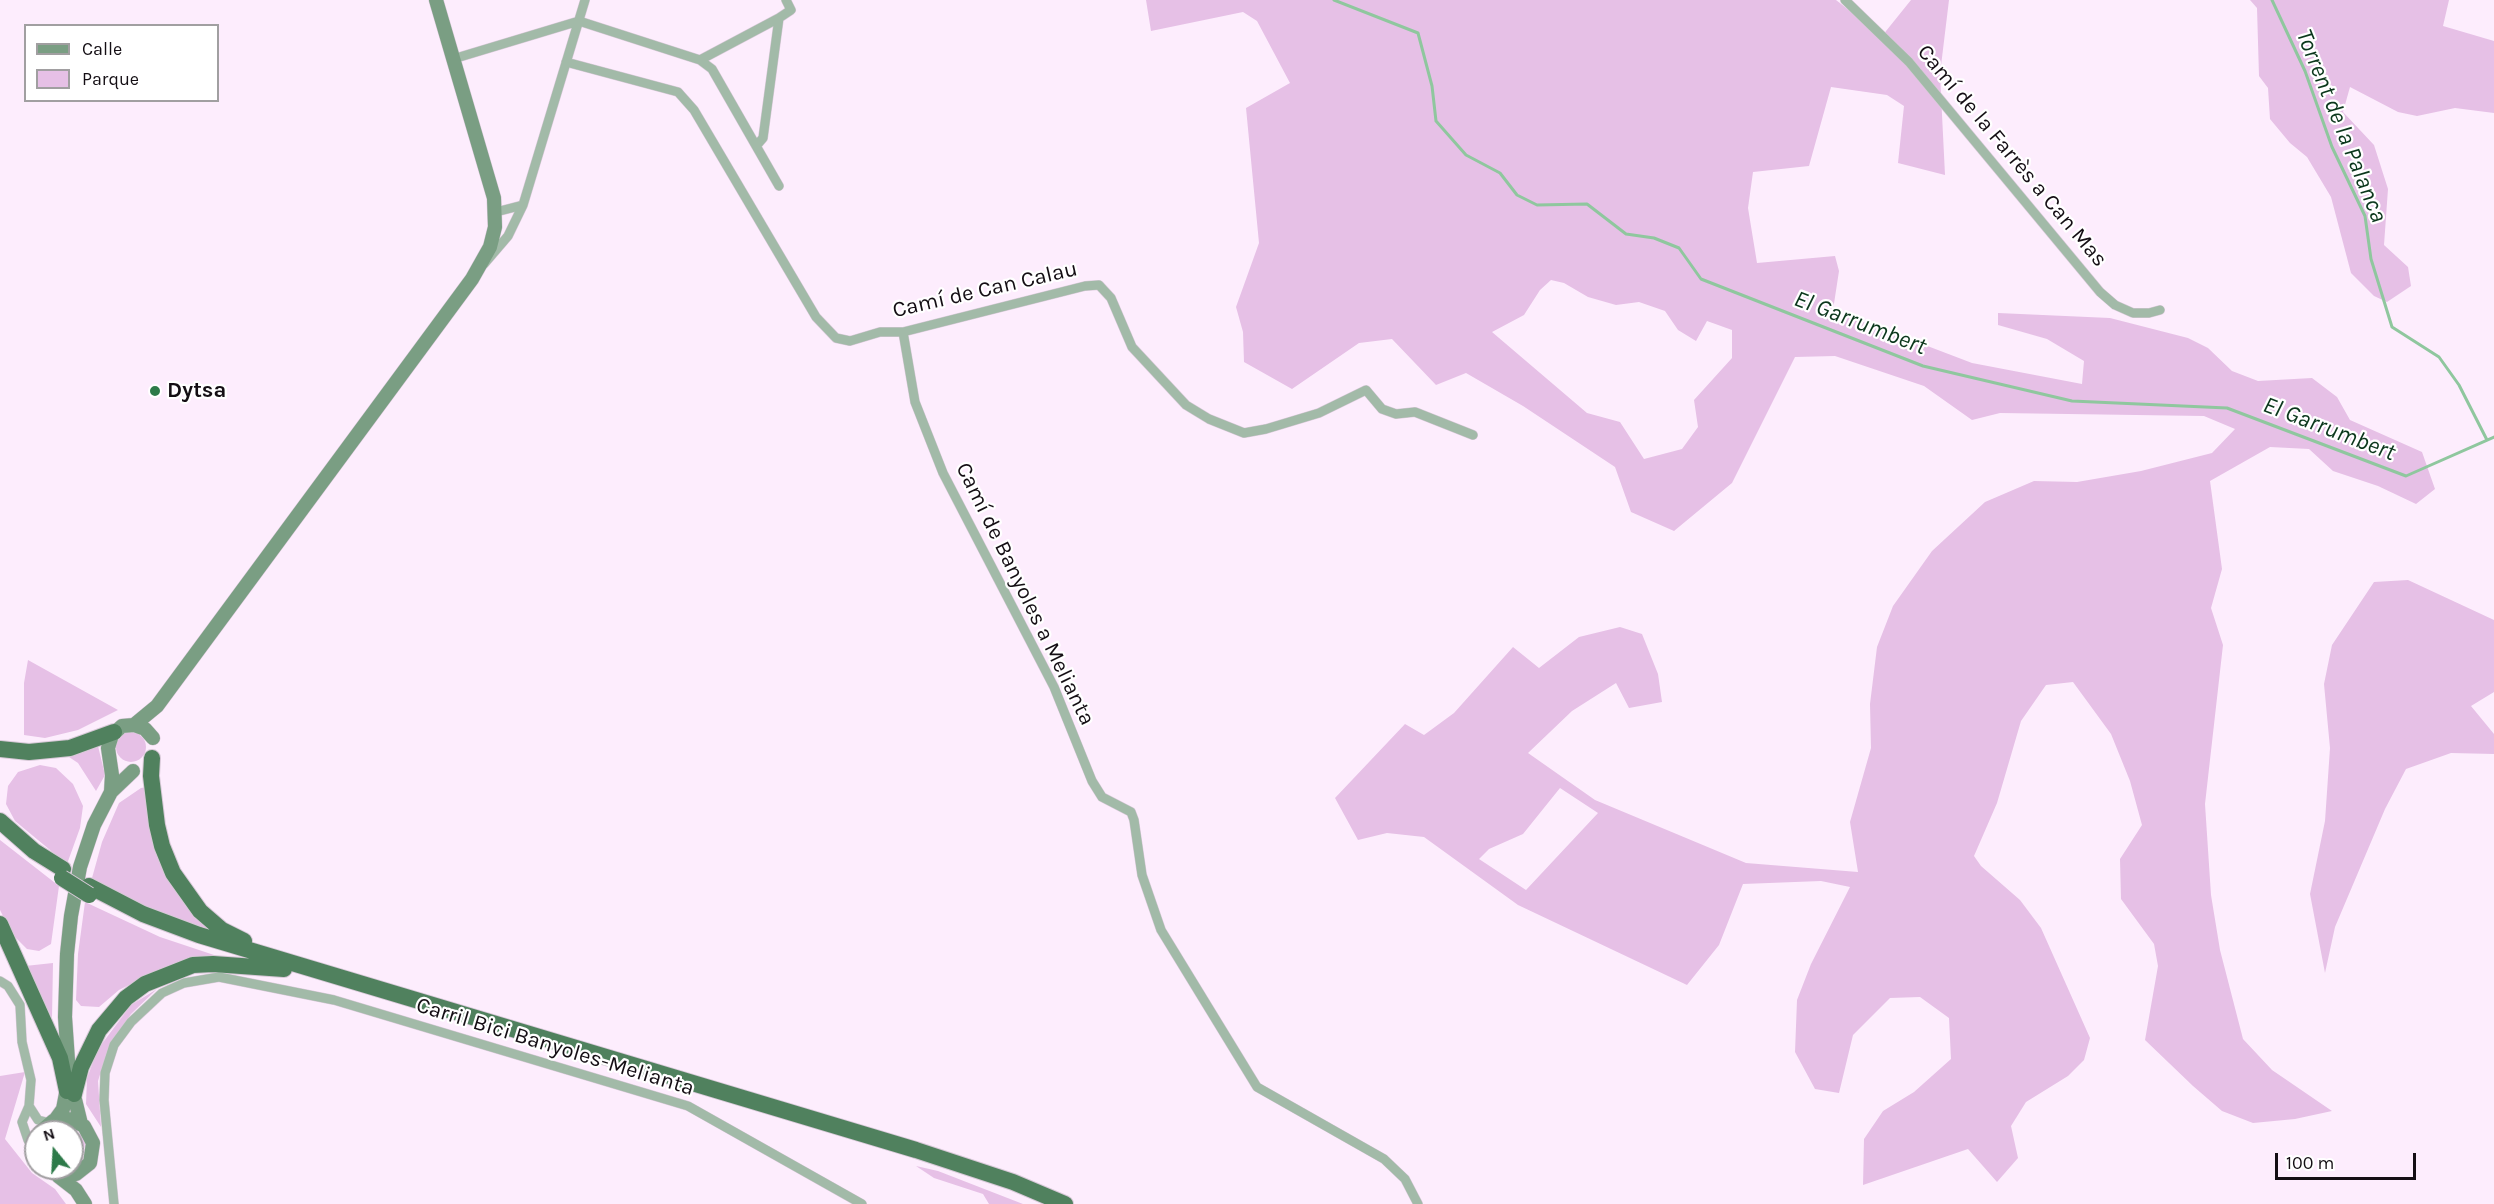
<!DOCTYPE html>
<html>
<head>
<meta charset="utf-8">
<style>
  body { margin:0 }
  #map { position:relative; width:2494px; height:1204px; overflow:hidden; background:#fdedfd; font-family:Karla,sans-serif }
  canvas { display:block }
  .legend { position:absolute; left:24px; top:24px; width:195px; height:78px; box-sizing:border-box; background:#fff; border:2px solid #a19fa1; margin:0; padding:8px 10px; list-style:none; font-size:18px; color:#140e14 }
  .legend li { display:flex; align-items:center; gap:12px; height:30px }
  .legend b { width:30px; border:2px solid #a19fa1 }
  .north { position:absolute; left:24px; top:1120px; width:60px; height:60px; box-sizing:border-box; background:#fff; border:2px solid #a19fa1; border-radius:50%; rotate:342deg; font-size:16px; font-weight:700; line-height:24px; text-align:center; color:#140e14 }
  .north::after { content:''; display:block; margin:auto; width:21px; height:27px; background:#2d7a49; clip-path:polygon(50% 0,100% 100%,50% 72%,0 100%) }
  .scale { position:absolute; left:2275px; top:1153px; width:141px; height:27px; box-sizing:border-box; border:3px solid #140e14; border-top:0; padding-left:8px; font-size:18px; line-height:21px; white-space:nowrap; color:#140e14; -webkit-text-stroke:4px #fff; paint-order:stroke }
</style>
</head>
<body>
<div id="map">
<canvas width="2494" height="1204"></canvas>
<ul class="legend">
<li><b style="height:8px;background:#7a9e83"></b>Calle</li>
<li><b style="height:16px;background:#e6c0e6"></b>Parque</li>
</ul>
<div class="north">N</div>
<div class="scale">100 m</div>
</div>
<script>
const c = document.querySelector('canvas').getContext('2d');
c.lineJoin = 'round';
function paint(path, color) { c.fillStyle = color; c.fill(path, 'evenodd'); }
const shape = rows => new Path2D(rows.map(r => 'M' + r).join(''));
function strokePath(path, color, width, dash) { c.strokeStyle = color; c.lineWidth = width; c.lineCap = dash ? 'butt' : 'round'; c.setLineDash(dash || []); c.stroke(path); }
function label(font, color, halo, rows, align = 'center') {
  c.font = font + ' Karla,sans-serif'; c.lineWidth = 4.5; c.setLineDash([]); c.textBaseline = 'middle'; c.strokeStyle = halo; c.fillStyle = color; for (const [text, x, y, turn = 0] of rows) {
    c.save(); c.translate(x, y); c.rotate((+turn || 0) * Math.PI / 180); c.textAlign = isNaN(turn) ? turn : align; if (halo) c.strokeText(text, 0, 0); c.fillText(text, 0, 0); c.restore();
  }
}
paint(shape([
  [1146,0,1836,0,1882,36,1911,0,1949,0,1940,74,1945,175,1898,163,1904,106,1887,95,1831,87,1809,166,1753,172,1748,208,1757,263,1835,256,1839,271,1833,310,1972,363,2082,384,2084,361,2047,339,1998,325,1998,313,2110,318,2188,338,2208,348,2232,371,2258,381,2312,378,2337,397,2350,420,2422,452,2435,489,2416,504,2378,486,2333,471,2309,449,2270,447,2210,481,2222,569,2211,608,2223,645,2205,804,2211,895,2220,950,2243,1039,2272,1070,2332,1111,2295,1119,2253,1123,2222,1111,2193,1086,2145,1040,2158,966,2154,944,2121,899,2120,859,2142,825,2130,781,2111,734,2073,682,2046,685,2021,721,1997,803,1974,856,1981,866,2020,900,2041,928,2090,1038,2084,1060,2068,1076,2026,1102,2011,1126,2018,1158,1997,1182,1968,1149,1863,1185,1864,1139,1883,1111,1914,1092,1951,1059,1949,1018,1920,997,1890,998,1853,1035,1839,1093,1815,1089,1795,1052,1797,1000,1811,964,1850,887,1821,881,1743,884,1719,945,1687,985,1518,905,1424,837,1387,833,1358,840,1335,798,1405,724,1424,735,1454,713,1513,647,1539,668,1579,637,1620,627,1642,634,1658,674,1662,702,1629,708,1616,683,1572,711,1528,753,1595,800,1746,863,1858,872,1850,822,1871,748,1870,704,1877,647,1893,606,1932,551,1985,502,2034,481,2077,482,2141,471,2212,453,2235,429,2204,416,2000,413,1972,420,1924,386,1835,356,1795,357,1732,483,1674,531,1631,512,1615,467,1523,406,1466,373,1436,385,1392,339,1359,343,1292,389,1244,362,1243,332,1236,307,1259,243,1246,108,1290,83,1257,21,1243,12,1151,31],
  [1551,280,1564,283,1588,297,1616,305,1639,302,1665,311,1678,330,1696,341,1707,321,1732,330,1732,358,1694,400,1698,427,1682,449,1644,459,1620,422,1587,413,1492,332,1524,315,1540,290],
  [1560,788,1598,813,1526,890,1479,859,1489,849,1523,834],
  [2250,0,2449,0,2443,26,2494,41,2494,113,2455,108,2417,116,2398,112,2350,87,2343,112,2374,145,2388,189,2384,245,2408,267,2411,286,2387,302,2374,296,2351,273,2331,197,2307,157,2290,143,2270,119,2268,88,2259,76,2257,8],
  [2408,580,2494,620,2494,692,2471,706,2494,734,2494,754,2451,753,2406,769,2385,809,2335,927,2325,973,2310,894,2325,821,2330,748,2324,684,2332,645,2374,582],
  [28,660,118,710,78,730,45,738,24,735,24,683],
  '116 747a15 15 0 1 1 30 0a15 15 0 1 1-30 0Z',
  [98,746,105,775,96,791,78,763,66,755],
  [40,765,56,768,73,784,83,806,80,828,67,864,15,821,6,804,8,786,18,772],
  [147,787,166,865,221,938,146,909,92,878,102,842,119,803,141,788],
  [0,840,59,886,51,944,39,951,27,949,12,934,0,910],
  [85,902,160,937,226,959,203,959,165,967,119,990,99,1007,81,1006,76,1000,78,954],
  [53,963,52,1018,25,966],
  [157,989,131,1014,108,1049,98,1081,101,1127,86,1104,87,1078,98,1049,131,1005],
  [25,1072,5,1139,32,1173,55,1189,66,1204,0,1204,0,1076],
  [65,1128,80,1134,85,1143,82,1159,72,1166,72,1132,54,1132],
  [916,1166,938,1171,1023,1204,989,1204,983,1194,934,1178]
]), '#e6c0e6');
strokePath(shape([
  [1334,0,1418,33,1432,86,1436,121,1466,155,1500,173,1517,195,1537,205,1587,204,1626,234,1654,238,1679,248,1701,279,1923,366,2072,401,2227,408,2406,476,2494,437],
  [2272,0,2305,71,2332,147,2365,216,2371,259,2392,327,2439,357,2459,385,2487,440]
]), '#8fc79e', 3);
const minor = shape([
  [1845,0,1909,62,2100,292,2115,305,2133,313,2149,313,2160,310],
  [453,59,579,21,700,60,712,69,779,186],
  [700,60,779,18],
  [566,62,678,92,694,110,816,317,836,338,850,341,880,332,903,332,1085,286,1099,285,1111,298,1132,347,1186,405,1209,419,1244,433,1266,429,1319,413,1366,390,1382,409,1396,414,1415,412,1473,435],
  [757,145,763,138,779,18,791,10,786,0],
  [496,212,523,205],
  [484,264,508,236,523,205,585,0],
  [903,332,915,402,943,473,1054,687,1092,781,1102,797,1131,812,1134,820,1142,875,1161,930,1257,1087,1384,1159,1405,1179,1418,1204],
  [0,981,8,986,20,1005,22,1042,31,1080,29,1106,22,1122,28,1140,35,1147],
  [29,1106,38,1120,50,1123],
  [114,1204,104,1100,105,1073,114,1045,131,1022,162,993,184,983,219,977,334,1000,688,1106,862,1204]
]);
const secondary = shape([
  [134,725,157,706,472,279,490,247,495,227,494,198,436,0],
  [111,792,112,775,108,748,112,735,122,726,134,725,145,729,153,738],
  [55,1120,63,1109,68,1083],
  [81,1124,69,1075,65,1017,67,954,71,916,80,867,94,825,111,792,133,771],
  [40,1132,53,1121,69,1119,84,1126,93,1143,90,1163,76,1174,62,1177,43,1168],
  [36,1141,36,1155],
  [58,1176,76,1190,85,1204]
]);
const trunk = shape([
  [0,749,29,752,70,748,114,732],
  [152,758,151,776,157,825,162,846,173,873,200,911,222,930,244,941],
  [0,821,34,851,63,869],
  [89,886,143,914,199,935,916,1150,1013,1182,1065,1204],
  [0,924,60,1058,67,1091],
  [74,1094,81,1067,99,1030,126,998,145,984,193,965,213,964,284,969]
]);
strokePath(minor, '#d8c9d8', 10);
strokePath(secondary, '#d8c9d8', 15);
strokePath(trunk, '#d8c9d8', 18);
strokePath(minor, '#a2baa8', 9);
strokePath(secondary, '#7a9e83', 14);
strokePath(trunk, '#50815e', 16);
const trunkBridge = shape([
  [62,878,89,895]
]);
strokePath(trunkBridge, '#d8c9d8', 18, []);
strokePath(trunkBridge, '#50815e', 16);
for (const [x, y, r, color] of [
  [155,391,6,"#2d7a49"]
]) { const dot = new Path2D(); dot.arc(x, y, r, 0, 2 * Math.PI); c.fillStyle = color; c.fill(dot); strokePath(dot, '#fff', 2); }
label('22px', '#140e14', '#fff', [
  ["Camí de la Farrès a Can Mas",2012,156,50],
  ["Camí de Can Calau",985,290,-13],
  ["Camí de Banyoles a Melianta",1025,594,64],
  ["Carril Bici Banyoles-Melianta",555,1047,17]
]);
label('bold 22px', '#140e14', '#fff', [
  ["Dytsa",167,391]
], 'left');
label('italic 24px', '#0b371c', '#fff', [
  ["Torrent de la Palanca",2341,126,68],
  ["El Garrumbert",1860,323,21],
  ["El Garrumbert",2329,429,21]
]);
</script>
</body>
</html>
